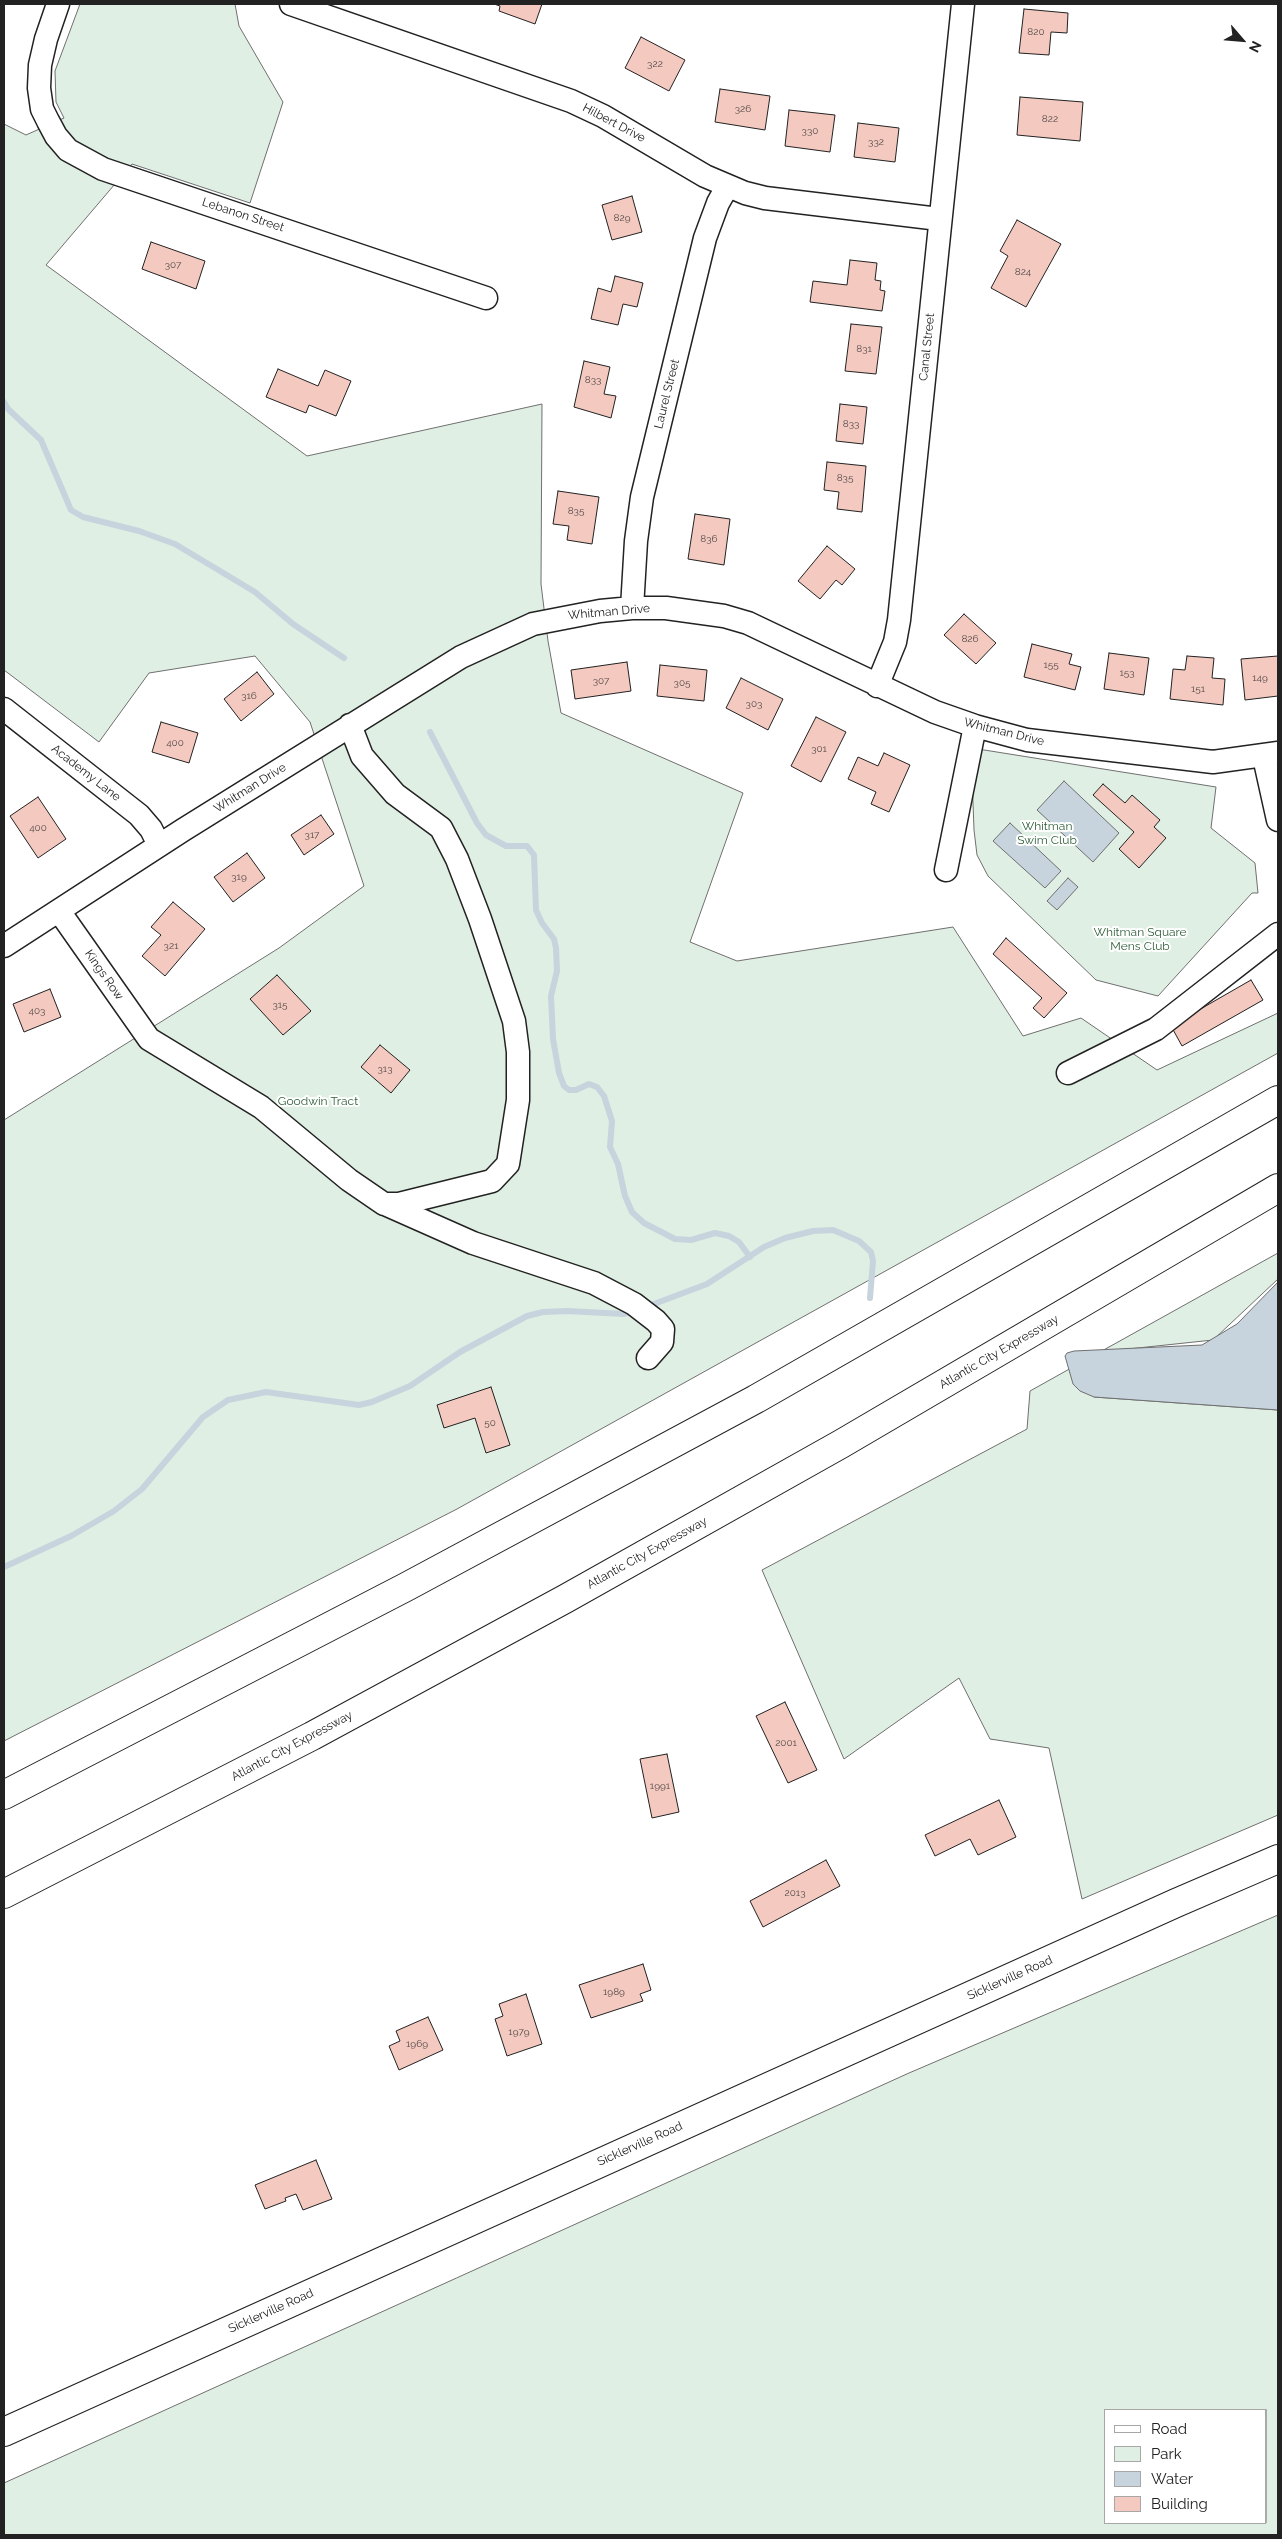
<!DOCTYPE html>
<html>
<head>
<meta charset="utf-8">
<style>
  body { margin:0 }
  #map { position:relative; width:1282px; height:2539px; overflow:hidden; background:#fff; font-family:Raleway,sans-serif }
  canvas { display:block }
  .frame { position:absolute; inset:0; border:5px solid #222; pointer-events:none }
  .legend { position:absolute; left:1104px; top:2409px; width:162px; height:115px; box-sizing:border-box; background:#fff; border:1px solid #a7a7a7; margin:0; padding:6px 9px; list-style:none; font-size:15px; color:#222 }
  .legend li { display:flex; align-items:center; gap:10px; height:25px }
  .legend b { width:25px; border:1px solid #a7a7a7 }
  .north { position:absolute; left:1217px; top:15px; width:50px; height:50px; -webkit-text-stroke:4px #fff; paint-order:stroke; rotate:117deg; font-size:14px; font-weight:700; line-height:20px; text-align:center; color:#222 }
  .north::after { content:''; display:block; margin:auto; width:18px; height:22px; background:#222; clip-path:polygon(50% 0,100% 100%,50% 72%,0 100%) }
</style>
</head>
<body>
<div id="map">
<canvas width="1282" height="2539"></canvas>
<div class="frame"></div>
<ul class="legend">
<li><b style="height:6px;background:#fff"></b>Road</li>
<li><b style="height:14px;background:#e0efe3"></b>Park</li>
<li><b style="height:14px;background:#c7d3dd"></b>Water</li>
<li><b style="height:14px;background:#f3c9c0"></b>Building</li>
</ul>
<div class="north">N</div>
</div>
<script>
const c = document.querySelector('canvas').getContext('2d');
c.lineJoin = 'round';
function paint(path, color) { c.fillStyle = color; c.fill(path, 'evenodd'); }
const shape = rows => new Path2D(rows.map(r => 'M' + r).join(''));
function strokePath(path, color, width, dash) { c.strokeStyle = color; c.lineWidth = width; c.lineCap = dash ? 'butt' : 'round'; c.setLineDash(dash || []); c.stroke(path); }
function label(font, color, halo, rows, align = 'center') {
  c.font = font + ' Raleway,sans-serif'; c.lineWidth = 4; c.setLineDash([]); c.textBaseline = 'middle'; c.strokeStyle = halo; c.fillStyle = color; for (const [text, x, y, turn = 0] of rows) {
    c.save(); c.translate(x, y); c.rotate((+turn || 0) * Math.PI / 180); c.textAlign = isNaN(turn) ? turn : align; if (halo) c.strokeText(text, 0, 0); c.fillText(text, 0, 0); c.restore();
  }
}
const green = shape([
  [80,4,235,4,239,26,283,102,250,203,132,164,46,265,307,456,542,404,541,584,548,641,561,713,743,793,690,942,737,961,953,927,1023,1036,1081,1018,1157,1070,1278,1013,1278,1053,457,1509,4,1741,4,1120,279,948,364,886,310,722,255,656,149,673,99,742,4,670,4,124,26,135,64,118,56,102,55,71,80,4],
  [978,749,1216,787,1211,828,1255,863,1258,893,1252,893,1158,996,1096,980,988,876,977,855,974,830,972,776,978,749],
  [1278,1253,1278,1279,1213,1340,1100,1352,1278,1253],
  [1073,1367,1094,1397,1278,1410,1278,1815,1082,1899,1049,1748,990,1739,959,1678,844,1759,762,1570,1027,1429,1030,1391,1073,1367],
  [1278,1915,1278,2535,4,2535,4,2483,909,2073,1278,1915],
  [1266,2410,1266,2523,1106,2523,1106,2410,1266,2410]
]);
paint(green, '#e0efe3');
strokePath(green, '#6f6f6f', 1);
const water = shape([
  [1064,781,1119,833,1093,862,1037,810,1064,781],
  [1010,823,1061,871,1045,888,993,841,1010,823],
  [1068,878,1078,887,1057,910,1047,901,1068,878],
  [1278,1282,1278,1410,1094,1397,1080,1391,1073,1384,1065,1356,1067,1353,1074,1351,1202,1345,1237,1324,1278,1282]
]);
paint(water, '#c7d3dd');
strokePath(water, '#6f6f6f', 1);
strokePath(shape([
  [4,402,8,409,41,440,71,510,83,517,139,531,175,544,255,592,293,624,344,658],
  [430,732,477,823,486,835,506,846,527,846,534,855,536,910,542,923,554,939,556,948,557,971,551,996,553,1039,559,1073,564,1086,569,1090,576,1090,589,1084,597,1087,604,1096,612,1121,610,1147,618,1164,625,1196,632,1212,644,1223,675,1239,691,1240,715,1233,729,1236,739,1242,750,1257],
  [646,1307,707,1284,764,1247,785,1238,813,1231,833,1230,859,1241,871,1252,873,1261,870,1298],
  [4,1567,71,1536,114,1511,142,1489,203,1417,228,1400,266,1392,359,1405,372,1402,410,1386,460,1352,527,1316,543,1312,567,1311,624,1314,634,1311]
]), '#c7d3dd', 6);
const building = shape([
  [494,4,542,4,535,24,499,11,500,6,494,4],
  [1024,9,1068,13,1067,33,1051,32,1049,55,1019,53,1024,9],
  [641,37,685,60,669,91,625,68,641,37],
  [720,89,770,96,765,130,715,122,720,89],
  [1020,97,1083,102,1080,141,1017,135,1020,97],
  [789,110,835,115,830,152,785,146,789,110],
  [858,123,899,128,895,162,854,157,858,123],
  [632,196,642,232,612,240,602,205,632,196],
  [1017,220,1061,244,1026,307,991,288,1008,256,1000,251,1017,220],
  [151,242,205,261,196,289,142,269,151,242],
  [850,260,877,263,875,280,881,281,880,290,885,291,882,311,810,302,813,281,847,285,850,260],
  [615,276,643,283,637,307,623,304,618,325,591,319,598,288,611,292,615,276],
  [851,324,882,327,876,374,845,371,851,324],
  [584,361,610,367,604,394,616,396,611,418,574,407,584,361],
  [278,369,318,386,325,370,351,381,336,416,309,405,306,413,266,397,278,369],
  [840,404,867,407,863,444,836,441,840,404],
  [827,462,866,466,862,512,837,509,839,492,824,490,827,462],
  [558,491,599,497,592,544,567,540,569,526,553,524,558,491],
  [695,514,730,519,724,565,688,559,695,514],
  [827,546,855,569,842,585,836,580,820,599,798,581,827,546],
  [964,614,996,643,976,664,944,635,964,614],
  [1032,644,1072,654,1069,664,1081,667,1075,690,1024,677,1032,644],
  [1109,653,1149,658,1144,695,1104,689,1109,653],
  [1187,656,1214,658,1212,678,1225,679,1223,705,1170,699,1173,669,1185,670,1187,656],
  [1278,656,1278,696,1245,700,1241,659,1278,656],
  [627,662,631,691,575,699,571,670,627,662],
  [660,665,707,670,704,701,657,696,660,665],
  [257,672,274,694,241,721,224,699,257,672],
  [741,678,783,699,768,730,726,708,741,678],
  [816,717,846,732,821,782,791,766,816,717],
  [161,722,198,733,189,763,152,752,161,722],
  [884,753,910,765,889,812,871,804,876,792,848,779,858,757,878,766,884,753],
  [1103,784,1125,803,1132,795,1160,820,1154,827,1166,838,1139,868,1119,849,1134,832,1093,795,1103,784],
  [38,797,66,839,38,858,10,816,38,797],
  [321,815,334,834,304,855,291,835,321,815],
  [247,853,265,878,233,902,214,877,247,853],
  [173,902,205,929,165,976,142,956,161,935,151,927,173,902],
  [1006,938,1067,993,1044,1018,1033,1008,1042,998,993,954,1006,938],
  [277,975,311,1011,283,1035,250,999,277,975],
  [1251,980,1263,1000,1182,1046,1171,1026,1251,980],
  [50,989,61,1017,24,1032,13,1004,50,989],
  [380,1045,410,1070,391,1093,361,1067,380,1045],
  [491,1387,510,1445,486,1453,475,1418,444,1428,437,1405,491,1387],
  [785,1702,817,1770,788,1783,756,1716,785,1702],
  [667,1754,679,1812,652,1818,640,1759,667,1754],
  [999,1800,1016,1837,978,1855,970,1839,935,1856,925,1835,999,1800],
  [826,1860,840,1886,763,1927,750,1901,826,1860],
  [643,1964,651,1990,640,1994,643,2001,591,2018,579,1985,643,1964],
  [526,1994,542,2044,507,2056,495,2019,503,2016,499,2004,526,1994],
  [428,2017,443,2050,399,2070,389,2046,400,2041,396,2031,428,2017],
  [316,2160,332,2199,303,2210,296,2194,285,2198,286,2201,265,2209,255,2185,316,2160]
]);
paint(building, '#f3c9c0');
strokePath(building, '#222', 1);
const minor = shape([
  [58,4,46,39,40,65,39,88,42,109,48,121,56,136,68,150,103,169,486,298],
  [291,4,571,101,603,116,705,176,745,193,765,198,939,219],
  [632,608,636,541,642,497,705,238,718,203,727,187],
  [877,686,895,642,899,620,963,4],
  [4,709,139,815,151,829,159,845],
  [1264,757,1278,820],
  [946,870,975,726],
  [59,911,149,1039,261,1107,349,1180,384,1204,399,1204,492,1181,508,1164,518,1100,518,1052,514,1021,480,919,457,859,441,828,395,794,362,756,350,725],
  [4,946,183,830,461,657,533,624,600,611,632,608,666,608,724,616,748,623,935,712,975,726,1027,740,1213,762,1278,753],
  [1068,1073,1156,1029,1278,934],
  [385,1204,473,1243,594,1283,634,1304,656,1321,663,1329,662,1342,648,1358]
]);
const major = shape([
  [4,2432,1176,1903,1278,1859]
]);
const highway = shape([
  [4,1795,406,1587,756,1399,1278,1100],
  [4,1894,312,1736,565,1599,841,1444,1278,1188]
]);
strokePath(minor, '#222', 25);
strokePath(major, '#222', 30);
strokePath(highway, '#222', 30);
strokePath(minor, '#fff', 22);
strokePath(major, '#fff', 28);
strokePath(highway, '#fff', 28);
label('10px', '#564c4a', null, [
  ["820",1036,32],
  ["322",655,64],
  ["326",743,109],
  ["822",1050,119],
  ["330",810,131],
  ["332",876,142],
  ["829",622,218],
  ["307",173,265],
  ["824",1023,272],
  ["831",864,349],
  ["833",593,380],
  ["833",851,424],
  ["835",845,478],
  ["835",576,511],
  ["836",709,539],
  ["826",970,639],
  ["155",1051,665],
  ["153",1127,673],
  ["149",1260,678],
  ["307",601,681],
  ["305",682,683],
  ["151",1198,689],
  ["316",249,696],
  ["303",754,704],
  ["400",175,743],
  ["301",819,749],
  ["400",38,828],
  ["317",312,835],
  ["319",239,877],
  ["321",171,946],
  ["315",280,1005],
  ["403",37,1011],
  ["313",385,1069],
  ["50",490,1423],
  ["2001",786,1743],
  ["1991",660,1786],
  ["2013",795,1893],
  ["1989",614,1992],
  ["1979",519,2032],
  ["1969",417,2044]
]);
label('12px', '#222', '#fff', [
  ["Hilbert Drive",614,123,28],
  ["Lebanon Street",243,215,18],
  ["Canal Street",927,347,-84],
  ["Laurel Street",667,394,-76],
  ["Whitman Drive",609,612,-5],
  ["Whitman Drive",1004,732,14],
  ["Academy Lane",86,773,38],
  ["Whitman Drive",250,788,-32],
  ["Kings Row",104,975,55],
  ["Atlantic City Expressway",999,1352,-30],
  ["Atlantic City Expressway",647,1553,-29],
  ["Atlantic City Expressway",292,1746,-28],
  ["Sicklerville Road",1010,1978,-24],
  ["Sicklerville Road",640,2144,-24],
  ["Sicklerville Road",271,2311,-24]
]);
label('12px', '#2f5e38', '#fff', [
  ["Whitman",1047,826],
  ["Swim Club",1047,840],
  ["Whitman Square",1140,932],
  ["Mens Club",1140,946],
  ["Goodwin Tract",318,1101]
]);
</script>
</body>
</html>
